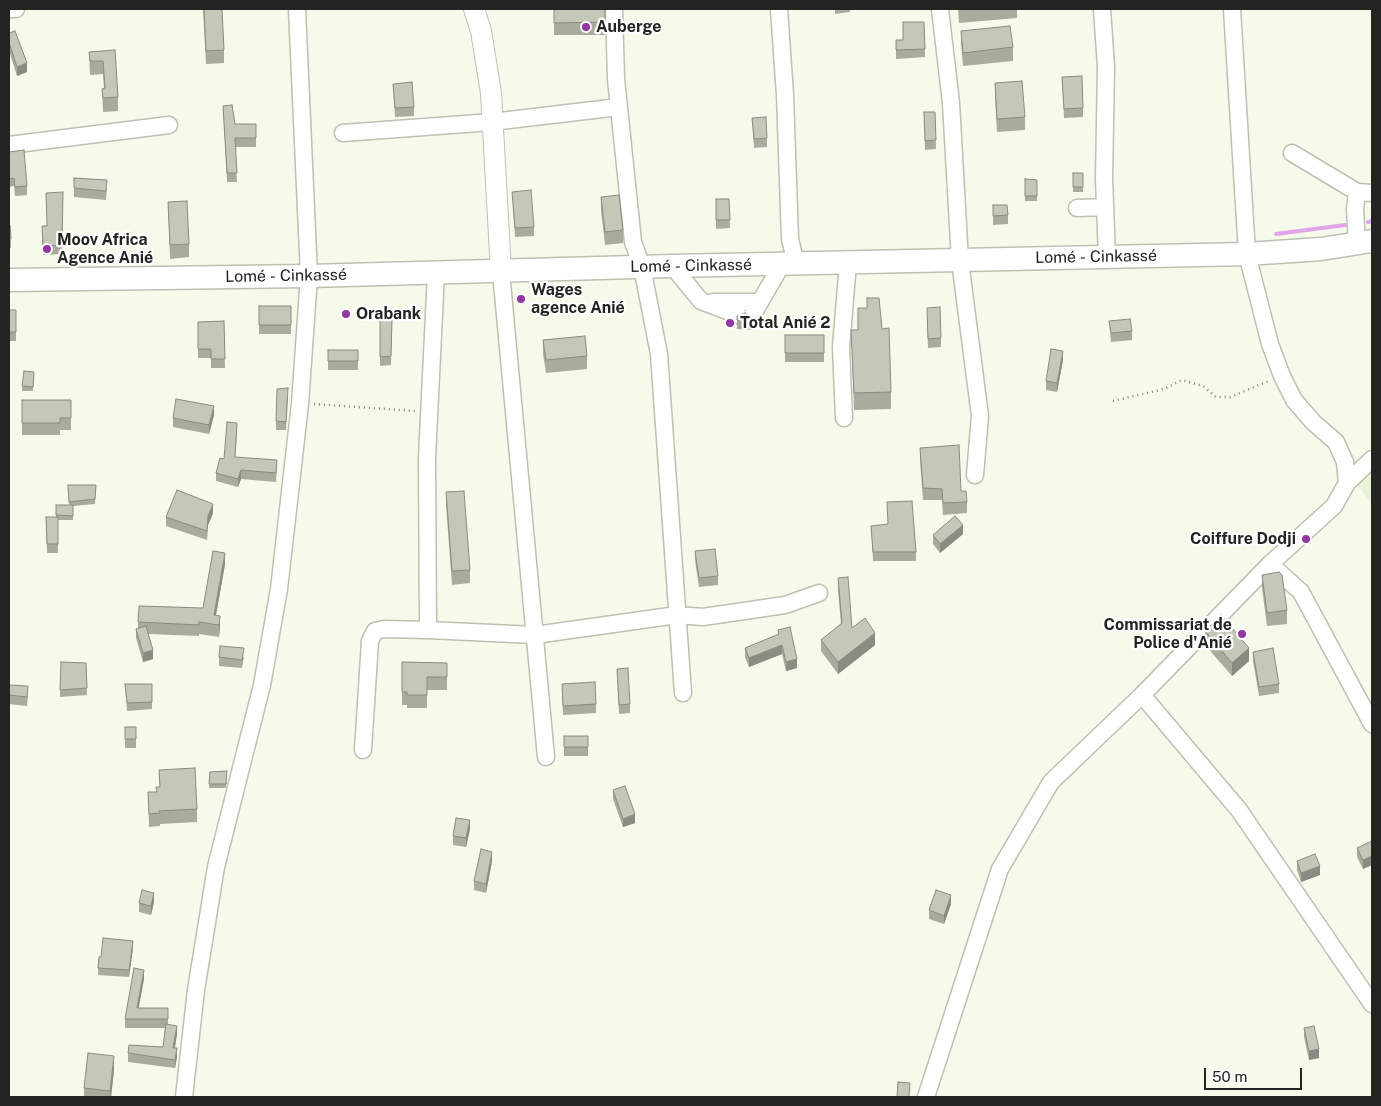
<!DOCTYPE html>
<html>
<head>
<meta charset="utf-8">
<style>
  body { margin:0 }
  #map { position:relative; width:1381px; height:1106px; overflow:hidden; background:#f5faea; font-family:"Public Sans",sans-serif }
  canvas { display:block }
  .frame { position:absolute; inset:0; border:10px solid #23241f; pointer-events:none }
  .scale { position:absolute; left:1204px; top:1068px; width:98px; height:22px; box-sizing:border-box; border:2px solid #23241f; border-top:0; padding-left:6px; font-size:15px; line-height:18px; white-space:nowrap; color:#23241f; -webkit-text-stroke:4px #fff; paint-order:stroke }
</style>
</head>
<body>
<div id="map">
<canvas width="1381" height="1106"></canvas>
<div class="frame"></div>
<div class="scale">50 m</div>
</div>
<script>
const c = document.querySelector('canvas').getContext('2d');
c.lineJoin = 'round';
function paint(path, color) { c.fillStyle = color; c.fill(path, 'evenodd'); }
const shape = rows => new Path2D(rows.map(r => 'M' + r).join(''));
function strokePath(path, color, width, dash) { c.strokeStyle = color; c.lineWidth = width; c.lineCap = dash ? 'butt' : 'round'; c.setLineDash(dash || []); c.stroke(path); }
function label(font, color, halo, rows, align = 'center') {
  c.font = font + ' "Public Sans",sans-serif'; c.lineWidth = 4.5; c.setLineDash([]); c.textBaseline = 'middle'; c.strokeStyle = halo; c.fillStyle = color; for (const [text, x, y, turn = 0] of rows) {
    c.save(); c.translate(x, y); c.rotate((+turn || 0) * Math.PI / 180); c.textAlign = isNaN(turn) ? turn : align; if (halo) c.strokeText(text, 0, 0); c.fillText(text, 0, 0); c.restore();
  }
}
paint(shape([
  [1372,470,1372,504,1357,484]
]), '#eaf1d9');
strokePath(shape([
  [1368,222,1372,221],
  [1276,234,1345,225]
]), '#e0a5e9', 4);
const minor = shape([
  [9,9,16,9],
  [614,9,616,79,633,242,642,267,659,354,683,693],
  [779,9,785,95,790,239,796,264],
  [940,9,951,103,960,261,980,416,975,475],
  [1102,9,1106,67,1104,179,1107,257],
  [343,133,492,122,619,107],
  [9,145,169,125],
  [1292,153,1357,192,1372,193],
  [1357,192,1355,209,1357,244],
  [1077,208,1105,207],
  [672,266,701,301,738,315],
  [501,272,546,757],
  [713,302,760,302],
  [752,316,782,264],
  [844,418,841,347,848,263],
  [1347,483,1372,459],
  [1270,564,1301,592,1372,724],
  [428,630,427,458,436,273],
  [1142,695,1239,810,1372,1004],
  [363,750,370,641,375,631,384,629,428,630,535,635,677,615,703,617,785,605,819,593],
  [184,1097,196,990,216,867,262,685,279,589,300,404,309,276,297,9],
  [926,1097,1000,869,1051,782,1142,695,1270,564,1334,506,1347,483,1345,462,1336,442,1313,422,1294,400,1282,376,1270,344,1247,254,1232,9]
]);
const major = shape([
  [474,9,481,31,491,93,501,272]
]);
const highway = shape([
  [9,280,309,276,672,266,1247,254,1321,249,1372,241]
]);
strokePath(minor, '#bcc1b2', 19);
strokePath(major, '#bcc1b2', 22);
strokePath(highway, '#bcc1b2', 25);
strokePath(shape([
  [1113,401,1164,389,1182,380,1203,386,1216,397,1230,397,1269,381],
  [314,404,415,411]
]), '#83867c', 2.5, [1, 4]);
strokePath(minor, '#fff', 16);
strokePath(major, '#fff', 20);
strokePath(highway, '#fff', 22);
paint(shape([
  [203,9,222,9,224,50,224,63,206,64],
  [554,9,605,9,605,35,554,35],
  [835,9,850,9,850,12,835,14],
  [958,9,1017,9,1017,18,959,23],
  [924,22,925,57,896,59,896,40,903,40],
  [961,31,1013,47,1013,61,963,66,961,44],
  [9,33,27,72,17,76,9,51],
  [115,50,118,97,118,111,103,112,102,89,104,89,103,74,90,75,89,52],
  [1062,77,1083,108,1083,117,1064,118],
  [995,83,1025,117,1025,130,997,132,995,96],
  [393,84,414,107,414,116,395,117],
  [223,106,235,124,256,124,256,147,235,147,237,182,227,182],
  [924,112,935,112,936,149,925,150],
  [752,118,767,138,767,147,754,148],
  [9,152,27,186,27,195,15,196,14,186,9,187],
  [1073,173,1083,173,1083,192,1073,192],
  [1025,179,1037,180,1037,201,1025,201],
  [74,188,107,189,106,200,74,197],
  [63,192,62,254,43,255,42,226,46,226],
  [512,192,534,227,534,236,515,237],
  [601,197,623,230,623,243,605,245,601,210],
  [716,199,729,199,730,228,716,229],
  [168,202,189,244,189,257,170,259],
  [993,205,1008,215,1008,224,993,225],
  [9,225,11,239,11,248,9,248],
  [259,306,291,306,291,334,259,334],
  [9,310,16,310,16,341,9,341],
  [737,316,751,317,751,330,737,329],
  [927,317,941,338,941,347,928,348],
  [380,320,392,320,391,365,380,366],
  [224,321,225,368,211,368,211,358,198,358,198,322],
  [1109,321,1132,331,1132,340,1111,342],
  [882,329,891,392,891,409,854,410,851,330],
  [785,335,824,335,824,362,785,362],
  [543,340,587,356,587,369,546,373,543,354],
  [328,350,358,350,358,370,328,370],
  [1063,360,1057,392,1046,390,1046,381],
  [34,372,33,391,22,391,22,386],
  [288,397,286,430,276,430,276,421],
  [22,400,71,400,71,430,60,430,60,435,22,435],
  [214,415,209,434,173,427,173,418],
  [237,431,235,457,277,468,276,482,241,479,238,487,216,481,216,473,224,459],
  [920,448,961,491,967,502,967,513,943,515,942,500,923,500,920,460],
  [68,485,96,485,95,504,73,506,73,520,58,520,58,553,47,553,46,517,56,517,56,505,69,505],
  [446,492,470,570,470,583,452,585,446,505],
  [213,513,208,525,207,540,166,526,166,517],
  [871,526,916,552,916,561,873,561],
  [963,534,940,553,933,544,933,535],
  [695,551,718,576,718,585,699,587,695,560],
  [225,564,216,615,220,627,219,637,199,634,199,636,148,634,153,659,143,662,136,638,136,629,138,629,138,622,203,608],
  [1262,575,1287,610,1287,624,1267,626,1262,588],
  [838,578,852,628,875,645,838,674,821,651,821,640,841,624,838,590],
  [778,630,797,668,786,671,782,654,749,667,745,657,745,648,778,635],
  [1205,631,1249,661,1232,676,1205,645],
  [1253,652,1279,684,1279,693,1259,696,1253,661],
  [219,657,244,657,242,668,219,666],
  [402,662,447,663,447,690,427,690,427,708,407,708,407,705,402,705],
  [86,663,87,695,60,697,60,690],
  [617,669,630,704,630,713,619,714],
  [125,684,152,684,152,709,127,711],
  [562,684,596,704,596,713,563,715],
  [9,685,28,695,27,706,9,704],
  [125,727,136,727,136,748,125,748],
  [564,736,588,736,588,756,564,756],
  [159,770,197,809,197,822,160,824,160,826,149,827,148,792,156,792,160,787],
  [210,772,227,776,226,788,209,788],
  [613,790,635,823,623,827,613,799],
  [470,829,466,847,453,845,453,836],
  [1372,841,1363,869,1357,857,1357,848],
  [492,861,486,893,474,890,474,881],
  [1297,861,1320,875,1301,882,1297,870],
  [154,902,151,915,139,912,139,903],
  [951,904,944,924,929,919,929,910],
  [133,948,129,977,98,975,98,968,101,957],
  [144,979,138,1008,168,1008,168,1024,177,1034,175,1048,177,1057,175,1068,128,1062,128,1053,163,1047,165,1028,125,1028,125,1019],
  [1304,1028,1319,1058,1309,1060,1304,1037],
  [114,1070,111,1097,84,1097,84,1088]
]), '#a8ac9f');
paint(shape([
  [27,63,27,72,17,76,17,67],
  [1063,351,1063,360,1057,392,1057,383],
  [214,406,214,415,209,434,209,425],
  [241,470,241,479,238,487,238,479],
  [213,504,213,513,208,525,207,540,208,516],
  [963,525,963,534,940,553,940,544],
  [225,553,225,564,214,626,214,615],
  [220,616,220,627,219,637,219,625],
  [875,633,875,645,838,674,838,662],
  [782,645,782,654,749,667,749,658],
  [1249,648,1249,661,1232,676,1232,663],
  [153,650,153,659,143,662,143,653],
  [797,659,797,668,786,671,786,662],
  [635,814,635,823,623,827,623,819],
  [470,820,470,829,466,847,466,838],
  [492,852,492,861,486,893,486,884],
  [1372,856,1372,865,1363,869,1363,860],
  [1320,866,1320,875,1301,882,1301,873],
  [154,893,154,902,151,915,151,906],
  [951,895,951,904,944,924,944,916],
  [133,941,133,948,129,977,129,970],
  [144,970,144,979,137,1017,137,1008],
  [177,1026,177,1034,173,1057,173,1048],
  [177,1048,177,1057,175,1068,175,1060],
  [1319,1049,1319,1058,1309,1060,1309,1051],
  [114,1056,114,1070,111,1097,110,1097]
]), '#888c82');
const building = shape([
  [204,9,222,9,224,50,206,51,204,9],
  [554,9,605,9,605,22,554,23,554,9],
  [903,22,924,22,925,49,896,50,896,40,903,40,903,22],
  [1010,26,1013,47,963,53,961,31,1010,26],
  [15,31,27,63,17,67,9,42,9,33,15,31],
  [115,50,118,97,103,98,102,89,105,88,103,61,90,61,89,52,115,50],
  [1082,76,1083,108,1064,109,1062,77,1082,76],
  [1022,81,1025,117,997,119,995,83,1022,81],
  [412,82,414,107,395,108,393,84,412,82],
  [232,105,235,124,256,124,256,138,235,138,237,173,227,173,223,106,232,105],
  [924,112,935,112,936,140,925,141,924,112],
  [766,117,767,138,754,139,752,118,766,117],
  [24,150,27,186,15,187,14,178,9,179,9,152,24,150],
  [1073,173,1083,173,1083,187,1073,187,1073,173],
  [74,178,107,180,106,191,74,188,74,178],
  [1025,179,1037,180,1037,196,1025,196,1025,179],
  [531,190,534,227,515,228,512,192,531,190],
  [63,192,62,245,43,246,42,226,47,226,46,193,63,192],
  [619,195,623,230,605,232,601,197,619,195],
  [716,199,729,199,730,220,716,220,716,199],
  [187,201,189,244,170,245,168,202,187,201],
  [993,205,1007,205,1008,215,993,216,993,205],
  [9,225,10,225,11,239,9,239,9,225],
  [867,298,879,298,882,329,889,328,891,392,854,393,851,330,858,330,858,308,867,308,867,298],
  [259,306,291,306,291,325,259,325,259,306],
  [940,307,941,338,928,339,927,308,940,307],
  [9,310,16,310,16,332,9,332,9,310],
  [745,313,751,317,751,321,737,320,737,316,745,313],
  [1130,319,1132,331,1111,333,1109,321,1130,319],
  [380,320,392,320,391,356,380,357,380,320],
  [224,321,225,359,211,359,211,349,198,349,198,322,224,321],
  [785,335,824,335,824,353,785,353,785,335],
  [585,336,587,356,546,360,543,340,585,336],
  [1051,349,1063,351,1057,383,1046,381,1051,349],
  [328,350,358,350,358,361,328,361,328,350],
  [24,371,34,372,33,387,22,386,24,371],
  [288,388,286,422,276,421,277,389,288,388],
  [176,399,214,406,209,425,173,418,176,399],
  [22,400,71,400,71,418,60,418,60,423,22,423,22,400],
  [227,422,237,423,235,457,277,460,276,473,241,470,238,479,216,473,220,458,224,459,227,422],
  [959,445,961,491,966,491,967,502,943,503,942,489,923,488,920,448,959,445],
  [68,485,96,485,95,499,69,502,68,485],
  [177,490,213,504,208,516,207,531,166,517,177,490],
  [464,491,470,570,452,571,446,492,464,491],
  [912,501,916,552,873,552,871,526,888,524,887,502,912,501],
  [56,505,73,505,73,516,56,515,56,505],
  [955,516,963,525,940,544,933,535,955,516],
  [46,517,58,517,58,544,47,544,46,517],
  [715,549,718,576,699,578,695,551,715,549],
  [213,551,225,553,214,615,220,616,219,625,199,622,199,625,138,622,139,606,203,608,213,551],
  [1279,572,1282,575,1287,610,1267,613,1262,575,1279,572],
  [848,577,852,628,865,618,875,633,838,662,821,640,842,623,838,578,848,577],
  [1221,615,1249,648,1232,663,1205,631,1221,615],
  [146,626,153,650,143,653,136,629,146,626],
  [790,627,797,659,786,662,782,645,749,658,745,648,779,634,778,630,790,627],
  [220,646,244,648,242,660,219,657,220,646],
  [1273,648,1279,684,1259,687,1253,652,1273,648],
  [61,662,86,663,87,688,60,690,61,662],
  [402,662,447,663,447,677,427,677,427,695,407,695,407,692,402,692,402,662],
  [628,668,630,704,619,705,617,669,628,668],
  [595,682,596,704,563,706,562,684,595,682],
  [125,684,152,684,152,702,127,703,125,684],
  [9,685,28,686,27,697,9,695,9,685],
  [125,727,136,727,136,739,125,739,125,727],
  [564,736,588,736,588,747,564,747,564,736],
  [195,768,197,809,159,811,160,813,149,814,148,792,157,792,156,787,160,787,159,770,195,768],
  [227,771,226,784,209,784,210,772,227,771],
  [625,786,635,814,623,819,613,790,625,786],
  [456,818,470,820,466,838,453,836,456,818],
  [1372,841,1372,856,1363,860,1357,848,1372,841],
  [481,849,492,852,486,884,474,881,481,849],
  [1315,854,1320,866,1301,873,1297,861,1315,854],
  [142,890,154,893,151,906,139,903,142,890],
  [936,890,951,895,944,916,929,910,936,890],
  [103,938,133,941,129,970,98,968,99,957,101,957,103,938],
  [134,968,144,970,137,1008,168,1008,168,1019,125,1019,134,968],
  [166,1024,177,1026,173,1048,177,1048,175,1060,128,1053,129,1045,163,1047,166,1024],
  [1314,1026,1319,1049,1309,1051,1304,1028,1314,1026],
  [88,1053,114,1056,110,1091,84,1088,88,1053],
  [898,1082,910,1083,909,1097,897,1097,898,1082]
]);
paint(building, '#c3c8b9');
strokePath(building, '#888c82', 1);
for (const [x, y, r, color] of [
  [586,27,5,"#9337a2"],
  [47,249,5,"#9337a2"],
  [521,299,5,"#9337a2"],
  [346,314,5,"#9337a2"],
  [730,323,5,"#9337a2"],
  [1306,539,5,"#9337a2"],
  [1242,634,5,"#9337a2"]
]) { const dot = new Path2D(); dot.arc(x, y, r, 0, 2 * Math.PI); c.fillStyle = color; c.fill(dot); strokePath(dot, '#fff', 2); }
label('bold 16px', '#23241f', '#fff', [
  ["Auberge",596,27],
  ["Moov Africa",57,240],
  ["Agence Anié",57,258],
  ["Wages",531,290],
  ["agence Anié",531,308],
  ["Orabank",356,314],
  ["Total Anié 2",740,323],
  ["Coiffure Dodji",1296,539,"right"],
  ["Commissariat de",1232,625,"right"],
  ["Police d'Anié",1232,643,"right"]
], 'left');
label('16px', '#23241f', '#fff', [
  ["Lomé - Cinkassé",1096,257,-1],
  ["Lomé - Cinkassé",691,266,-1],
  ["Lomé - Cinkassé",286,276,-1]
]);
</script>
</body>
</html>
